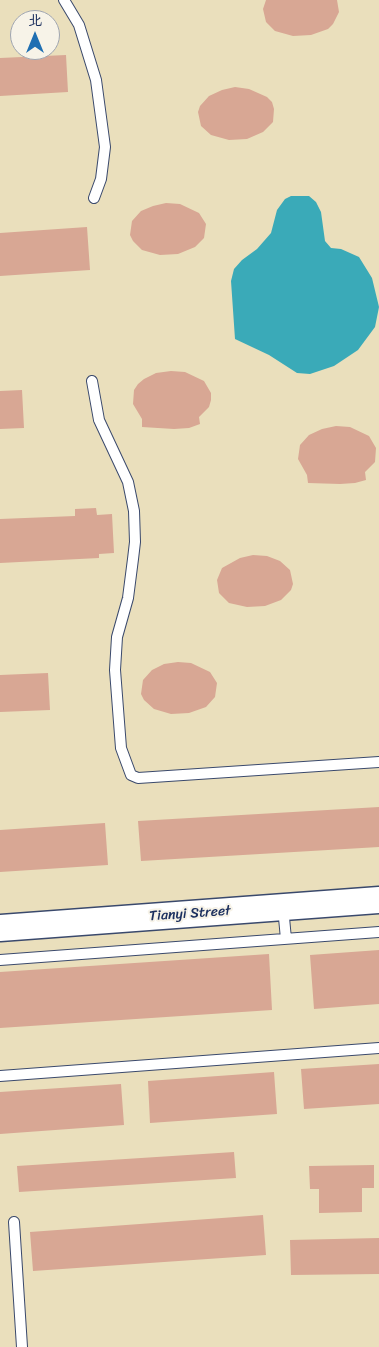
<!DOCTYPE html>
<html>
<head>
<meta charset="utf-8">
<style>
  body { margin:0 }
  #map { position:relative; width:379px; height:1347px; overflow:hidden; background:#eadfbc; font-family:Sriracha,"LXGW WenKai TC",sans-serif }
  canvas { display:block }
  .north { position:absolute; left:10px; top:10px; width:50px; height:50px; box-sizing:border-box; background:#f7f3e8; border:1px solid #9fa5b1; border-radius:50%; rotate:0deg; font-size:14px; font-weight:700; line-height:20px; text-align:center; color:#1b2f5e }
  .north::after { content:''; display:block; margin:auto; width:18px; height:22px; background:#1f6fb2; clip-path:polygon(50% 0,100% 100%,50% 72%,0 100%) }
</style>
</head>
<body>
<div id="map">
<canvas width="379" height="1347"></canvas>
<div class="north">北</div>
</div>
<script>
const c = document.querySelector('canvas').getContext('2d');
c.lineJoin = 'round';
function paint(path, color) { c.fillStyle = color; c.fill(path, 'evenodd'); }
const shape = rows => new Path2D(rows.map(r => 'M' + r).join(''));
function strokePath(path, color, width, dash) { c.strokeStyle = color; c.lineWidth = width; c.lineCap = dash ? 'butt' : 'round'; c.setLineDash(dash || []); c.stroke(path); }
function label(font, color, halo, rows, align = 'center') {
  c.font = font + ' Sriracha,sans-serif'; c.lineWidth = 4; c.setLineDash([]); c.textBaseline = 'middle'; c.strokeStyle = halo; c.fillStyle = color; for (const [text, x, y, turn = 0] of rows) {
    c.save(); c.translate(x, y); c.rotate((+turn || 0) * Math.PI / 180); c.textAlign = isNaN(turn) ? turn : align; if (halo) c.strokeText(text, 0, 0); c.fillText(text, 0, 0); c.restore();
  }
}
paint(shape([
  [291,196,309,196,316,202,321,212,325,241,331,248,341,249,359,257,372,278,379,307,375,327,358,350,334,366,310,374,297,373,269,355,235,339,231,281,234,269,242,260,257,249,271,233,277,210,285,199]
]), '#3aaab8');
paint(shape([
  [266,0,337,0,339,12,333,24,328,29,311,35,293,36,275,31,266,22,263,9],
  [66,55,68,92,0,96,0,58],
  [235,87,249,89,267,97,272,102,274,109,273,122,263,132,247,139,229,140,211,135,201,126,198,112,200,106,209,96,222,90],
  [166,203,180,204,199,213,206,224,204,238,195,247,178,254,160,255,142,250,133,241,130,235,132,221,141,211,153,206],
  [87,227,90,270,0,276,0,233],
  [171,371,185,372,204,381,211,393,211,400,209,407,199,417,200,424,189,428,174,429,142,427,142,419,133,404,134,390,138,384,144,379,156,373],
  [22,390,24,428,0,429,0,391],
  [336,426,350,427,369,436,376,448,375,462,365,472,366,480,355,483,340,484,308,483,307,475,298,459,300,445,309,435,322,429],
  [96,508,97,515,112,514,114,553,99,554,99,558,0,563,0,519,75,516,75,509],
  [253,555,267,556,280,561,290,570,293,584,291,590,281,600,265,606,247,607,229,603,219,593,217,580,222,568,240,558],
  [178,662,191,663,210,672,217,683,215,697,206,707,189,713,171,714,154,709,144,700,141,694,143,680,152,670,164,664],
  [48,673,50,710,0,712,0,675],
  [379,807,379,847,141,861,138,821],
  [105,823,108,865,0,872,0,830],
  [379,950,379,1004,314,1009,310,955],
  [269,954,272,1010,0,1028,0,972],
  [379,1064,379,1104,304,1109,301,1069],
  [274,1072,277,1114,150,1123,148,1081],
  [121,1084,124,1125,0,1134,0,1092],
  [234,1152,236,1178,19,1192,17,1166],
  [374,1165,374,1188,362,1188,362,1212,319,1213,319,1189,310,1189,309,1166],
  [263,1215,266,1255,33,1271,30,1232],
  [379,1238,379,1274,291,1275,290,1240]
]), '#d8a794');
const service = shape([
  [64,0,79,25,96,80,105,147,101,179,94,198],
  [92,381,99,420,128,482,134,511,135,542,133,559,128,598,117,637,115,670,121,748,131,775,138,778,379,762],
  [283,907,286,939],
  [0,960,379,932],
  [0,1076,379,1048],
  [14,1222,22,1347]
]);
const tertiary = shape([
  [0,928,379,900]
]);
strokePath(service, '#3a496c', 12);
strokePath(tertiary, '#3a496c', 29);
strokePath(service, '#fff', 10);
strokePath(tertiary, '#fff', 26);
label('14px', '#1b2f5e', '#f7f3e8', [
  ["Tianyi Street",190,914,-4]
]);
</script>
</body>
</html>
